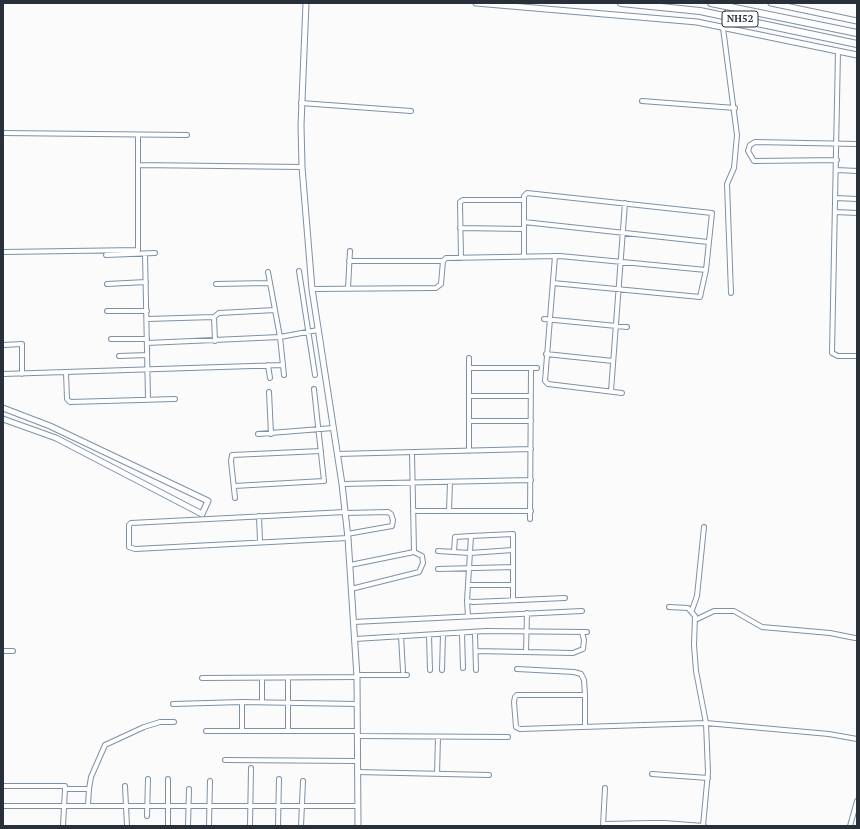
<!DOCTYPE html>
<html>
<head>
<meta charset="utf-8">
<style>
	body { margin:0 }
	#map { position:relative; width:860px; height:829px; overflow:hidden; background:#fbfbfb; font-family:"PT Serif",serif }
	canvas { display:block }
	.frame { position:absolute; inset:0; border:4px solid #283139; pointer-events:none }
</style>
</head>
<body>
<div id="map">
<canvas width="860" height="829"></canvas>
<div class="frame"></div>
</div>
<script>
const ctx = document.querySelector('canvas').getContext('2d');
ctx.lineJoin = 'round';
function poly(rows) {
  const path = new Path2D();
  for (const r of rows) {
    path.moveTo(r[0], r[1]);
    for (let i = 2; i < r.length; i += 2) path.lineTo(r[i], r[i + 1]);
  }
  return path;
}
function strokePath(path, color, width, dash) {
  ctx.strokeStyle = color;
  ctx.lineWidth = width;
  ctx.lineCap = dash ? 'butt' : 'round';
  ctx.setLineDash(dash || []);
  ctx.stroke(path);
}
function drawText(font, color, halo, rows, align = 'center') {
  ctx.font = font + ' "PT Serif",serif';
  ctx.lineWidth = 4;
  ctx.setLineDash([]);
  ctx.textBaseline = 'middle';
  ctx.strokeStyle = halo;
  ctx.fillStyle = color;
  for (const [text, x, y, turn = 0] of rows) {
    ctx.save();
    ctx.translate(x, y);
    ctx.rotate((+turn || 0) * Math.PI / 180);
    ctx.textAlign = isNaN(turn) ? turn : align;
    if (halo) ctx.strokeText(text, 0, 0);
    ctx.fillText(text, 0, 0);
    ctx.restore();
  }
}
const minor = poly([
	[723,28,737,135,734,168,727,184,731,293],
	[838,51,832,353,838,356,857,356],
	[642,101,735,108],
	[301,103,411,111],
	[3,133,187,135],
	[837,160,754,161,748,151,750,145,755,142,857,144],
	[138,165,302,167],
	[837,170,857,171],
	[836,198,857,199],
	[836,212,857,213],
	[524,222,708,242],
	[460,228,524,229],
	[3,252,138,250,138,135],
	[145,254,148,399],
	[106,255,155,253],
	[555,256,545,381,548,384,622,393],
	[524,257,524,196,527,193,712,213,706,270,700,297,553,283],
	[461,258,460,202,463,200,524,200],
	[349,261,443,261],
	[299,271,315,375],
	[268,272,280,337,284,375],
	[107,284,146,282],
	[216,284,269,283],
	[348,288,350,251],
	[312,289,436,288,441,284,443,261,446,258,560,256,706,270],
	[107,311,147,311],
	[147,319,214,317],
	[544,319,627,327],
	[111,339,147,339],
	[215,341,214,317,219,313,275,310],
	[147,343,280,337,318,330],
	[3,345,22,344,22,374],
	[546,354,613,361],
	[119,356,147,355],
	[469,358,469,451],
	[268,365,270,378],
	[469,368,537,368],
	[66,373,67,399,70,402,175,399],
	[3,374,283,365],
	[611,391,625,203],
	[269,392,271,434],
	[469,396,531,396],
	[469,421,531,421],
	[258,434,333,428],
	[412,453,414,552],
	[337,454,531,449],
	[342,484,531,480],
	[234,486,324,481,314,389],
	[235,498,231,461,232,455,321,451],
	[413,511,531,511],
	[449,511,450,482],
	[345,512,131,523,129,525,129,547,135,549,348,538],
	[345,513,388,512,391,514,393,520,392,526,347,534],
	[259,516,260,541],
	[530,519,531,368],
	[438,551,470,553,513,550],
	[454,552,455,537,471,536],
	[350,565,414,552,422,556,423,563,419,572,351,589],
	[438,569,513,567],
	[468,585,513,585],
	[513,600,513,534,471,536,467,601,473,602,497,601,565,598],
	[467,601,468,616],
	[669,607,688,608,695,616,694,645,696,671,706,723,708,772,703,826],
	[692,610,697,596,704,527],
	[695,620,714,611,734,611,762,627,830,633,855,638],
	[353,622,582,611],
	[475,633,476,670],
	[462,634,463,668],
	[429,635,430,670],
	[401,636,403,671],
	[355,639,486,631,587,632],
	[3,651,13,651],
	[476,651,573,653,583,649,584,640,582,632],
	[526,652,527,613],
	[517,669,574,672,581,674,584,680,585,695,585,727],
	[442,670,443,634],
	[357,675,407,675],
	[202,678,357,677],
	[585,695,517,695,515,697,514,702,516,727,520,729,706,723,829,734,857,739],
	[262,702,262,678],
	[173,704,242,702,357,704],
	[206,731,357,731],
	[242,731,242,702],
	[288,731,288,678],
	[357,736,508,737],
	[225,760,357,761],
	[357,772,489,775],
	[437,774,438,737],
	[652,774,708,778],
	[168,779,168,826],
	[3,786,65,786,65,789,89,789,88,805],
	[125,786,127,826],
	[89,789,91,777,105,745,144,727,160,722,174,722],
	[3,806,357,806],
	[147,816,148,779],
	[604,824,651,823],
	[63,826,65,789],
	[188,826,189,789],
	[209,826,210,781],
	[250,826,251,768],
	[278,826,279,779],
	[301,826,303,781],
	[603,826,605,788],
	[651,826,651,823,664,823,704,826],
	[850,826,857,801]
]);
const tertiary = poly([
	[306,3,301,125,302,167,312,289,342,484,348,538,357,677,358,826],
	[476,3,697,22,857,55],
	[771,3,857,21],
	[3,408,50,426,208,501,202,514,56,438,3,419]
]);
const trunk = poly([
	[621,3,700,11,857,44],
	[711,3,857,33]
]);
const shields = [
	[740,19,36]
];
const shieldNames = [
	["NH52",740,19]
];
strokePath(minor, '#7d91a6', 6);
strokePath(tertiary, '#7d91a6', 7);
strokePath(trunk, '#7d91a6', 8);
strokePath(minor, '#fff', 4);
strokePath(tertiary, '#fff', 5);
strokePath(trunk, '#fff', 6);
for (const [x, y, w] of shields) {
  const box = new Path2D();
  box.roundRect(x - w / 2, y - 8, w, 16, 3);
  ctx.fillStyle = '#fff';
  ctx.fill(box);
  strokePath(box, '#283139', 1);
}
drawText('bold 10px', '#283139', null, shieldNames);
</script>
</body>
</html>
